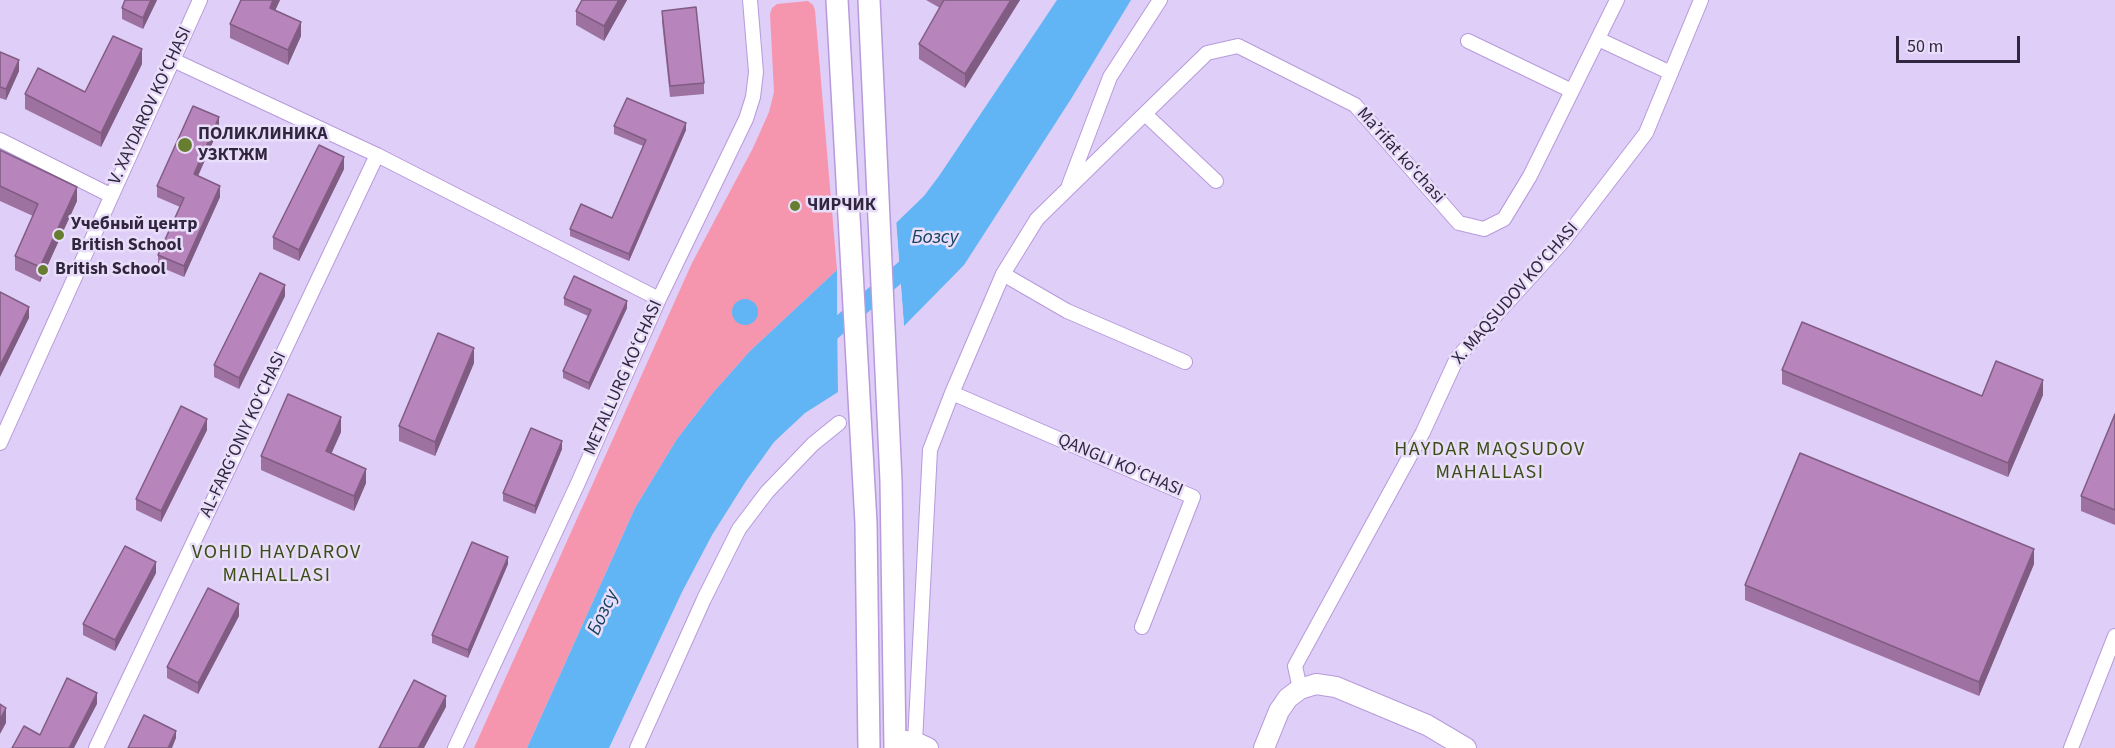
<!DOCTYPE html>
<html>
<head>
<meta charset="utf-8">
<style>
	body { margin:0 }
	#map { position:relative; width:2115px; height:748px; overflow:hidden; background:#dfcef7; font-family:"Source Sans 3",sans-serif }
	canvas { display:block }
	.scale { position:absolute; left:1896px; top:36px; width:124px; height:27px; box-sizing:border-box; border:3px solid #312640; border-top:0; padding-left:8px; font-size:18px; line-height:21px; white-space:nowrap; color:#312640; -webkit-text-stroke:4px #e9defa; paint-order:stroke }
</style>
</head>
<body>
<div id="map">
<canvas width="2115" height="748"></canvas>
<div class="scale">50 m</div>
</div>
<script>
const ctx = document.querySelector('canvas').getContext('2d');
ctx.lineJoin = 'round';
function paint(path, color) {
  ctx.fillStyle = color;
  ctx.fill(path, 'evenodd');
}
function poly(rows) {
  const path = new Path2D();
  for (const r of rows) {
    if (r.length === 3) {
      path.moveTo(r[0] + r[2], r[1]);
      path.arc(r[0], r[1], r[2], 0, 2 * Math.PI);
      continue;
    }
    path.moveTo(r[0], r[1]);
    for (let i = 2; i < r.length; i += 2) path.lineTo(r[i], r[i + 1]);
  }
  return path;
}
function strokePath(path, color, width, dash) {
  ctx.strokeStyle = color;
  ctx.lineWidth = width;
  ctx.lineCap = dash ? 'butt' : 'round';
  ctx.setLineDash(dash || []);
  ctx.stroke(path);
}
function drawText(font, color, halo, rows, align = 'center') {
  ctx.font = font + ' "Source Sans 3",sans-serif';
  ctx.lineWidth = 5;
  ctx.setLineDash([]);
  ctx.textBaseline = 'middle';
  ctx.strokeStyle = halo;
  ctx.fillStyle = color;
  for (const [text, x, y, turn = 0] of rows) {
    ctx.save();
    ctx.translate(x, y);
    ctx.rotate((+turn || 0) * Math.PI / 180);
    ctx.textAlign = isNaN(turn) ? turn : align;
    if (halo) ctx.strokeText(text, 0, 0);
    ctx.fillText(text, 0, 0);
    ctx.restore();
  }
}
const green = poly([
	[808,1,813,5,815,10,837,270,750,351,711,395,677,439,635,508,527,748,474,748,692,263,753,148,769,112,774,92,770,14,772,8,777,4]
]);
const water = poly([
	[1057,0,1131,0,1071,99,964,265,904,326,896,223,924,196,939,176],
	[837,270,838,392,805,413,774,442,746,481,712,535,682,592,609,748,527,748,635,508,677,439,711,395,750,351],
	[745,312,13]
]);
const pier = poly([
	[896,219,904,326,902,328,893,224],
	[837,267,840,270,841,390,838,392]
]);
const canal = poly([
	[821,341,918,257]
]);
const street = poly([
	[1598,39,1671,73],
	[1468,41,1572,91],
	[173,60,377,155,659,299],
	[1145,114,1216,181],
	[0,140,110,195],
	[1069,185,1110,77,1160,0],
	[1003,274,1067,311,1185,362],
	[952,393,1193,497,1142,627],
	[0,443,200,0],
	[1300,689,1295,666,1423,432,1457,358,1564,240,1646,133,1701,0],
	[915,742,930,450,952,393,1003,274,1037,219,1207,53,1238,46,1355,105,1459,223,1484,229,1504,219,1530,176,1617,0],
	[96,748,377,155],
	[455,748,578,483,659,299,746,119,753,97,756,72,750,0],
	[637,748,704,599,739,529,767,492,813,444,839,423],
	[2071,748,2115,636]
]);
const secondary = poly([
	[895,740,915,742,928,748],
	[1264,748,1279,711,1288,698,1300,689,1316,684,1336,687,1427,725,1466,748]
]);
const primary = poly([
	[837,0,866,523,869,748],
	[869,0,891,481,895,748]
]);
const wall = poly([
	[157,0,143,29,122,19,122,8],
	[241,0,280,0,275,10,301,36,288,65,230,38,230,24],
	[582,0,627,0,604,41,576,25,576,11],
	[926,0,1020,0,965,88,919,59,919,44,940,8],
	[662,11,704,83,704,94,670,97,662,22],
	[0,52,19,71,6,100,0,98],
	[142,64,101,147,25,109,25,94,85,92],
	[614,126,686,130,629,261,570,236,570,229,612,218,643,146,614,134],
	[219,128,198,176,220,197,184,277,158,266,158,255,180,207,157,197,157,186],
	[0,150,77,201,40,282,15,270,15,256,33,216,0,201],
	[344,169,299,261,273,249,273,237],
	[285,296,239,389,214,377,214,365],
	[564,298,627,308,589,390,563,378,563,371,588,316,564,305],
	[474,363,435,456,399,441,399,426],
	[1782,370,1982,396,2043,395,2008,477,1782,384],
	[2115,414,2115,525,2081,511,2081,496],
	[207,430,161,522,136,510,136,499],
	[341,432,331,453,366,483,354,511,261,470,261,456],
	[562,449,535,514,503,501,503,493],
	[508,564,468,658,432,643,432,635],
	[2034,564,1979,696,1745,600,1745,585],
	[156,573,115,651,83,635,83,624],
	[239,616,198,694,167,678,167,667]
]);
const shadedWall = poly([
	[151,0,157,0,143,29,143,18],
	[273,0,280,0,270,22,270,8],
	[619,0,627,0,604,41,604,26],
	[1011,0,1020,0,965,88,965,74],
	[301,22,301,36,288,65,288,50],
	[142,49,142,64,101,147,101,133],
	[19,60,19,71,6,100,6,89],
	[219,117,219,128,194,185,194,174],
	[686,123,686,130,629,261,629,254],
	[344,157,344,169,299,261,299,250],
	[220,186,220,197,184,277,184,266],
	[77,187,77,201,40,282,40,267],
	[285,285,285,296,239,389,239,378],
	[627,301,627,308,589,390,589,383],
	[29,307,29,318,0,377,0,366],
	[474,348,474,363,435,456,435,442],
	[2043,380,2043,395,2008,477,2008,463],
	[341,417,341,432,326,466,326,451],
	[207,419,207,430,161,522,161,511],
	[562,441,562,449,535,514,535,506],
	[366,469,366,483,354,511,354,496],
	[2034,549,2034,564,1979,696,1979,682],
	[508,557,508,564,468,658,468,650],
	[156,562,156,573,115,651,115,640],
	[239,604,239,616,198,694,198,683],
	[97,693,97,704,74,748,69,748],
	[446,696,446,707,424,748,418,748],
	[6,708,6,723,0,734,0,720],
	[176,731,176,738,172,748,168,748]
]);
const building = poly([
	[125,0,151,0,143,18,122,8,125,0],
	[241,0,273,0,270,8,301,22,288,50,230,24,241,0],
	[582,0,619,0,604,26,576,11,582,0],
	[944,0,1011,0,965,74,919,44,944,0],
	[696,7,704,83,670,86,662,11,696,7],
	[113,36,142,49,101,133,25,94,38,68,85,92,113,36],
	[0,52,19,60,6,89,0,87,0,52],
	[627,98,686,123,629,254,570,229,581,204,612,218,646,140,614,126,627,98],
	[193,106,219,117,194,174,220,186,184,266,158,255,184,198,157,186,193,106],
	[319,145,344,157,299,250,273,237,319,145],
	[0,150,77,187,40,267,15,256,38,204,0,186,0,150],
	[260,273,285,285,239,378,214,365,260,273],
	[574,276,627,301,589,383,563,371,591,310,564,298,574,276],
	[0,292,29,307,0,366,0,292],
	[1802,322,1982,396,1996,361,2043,380,2008,463,1782,370,1802,322],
	[438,333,474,348,435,442,399,426,438,333],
	[288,394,341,417,326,451,366,469,354,496,261,456,288,394],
	[181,406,207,419,161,511,136,499,181,406],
	[2115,414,2115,510,2081,496,2115,414],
	[531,428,562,441,535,506,503,493,531,428],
	[1800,453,2034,549,1979,682,1745,585,1800,453],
	[472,542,508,557,468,650,432,635,472,542],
	[125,546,156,562,115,640,83,624,125,546],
	[208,588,239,604,198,683,167,667,208,588],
	[67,678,97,693,69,748,12,748,24,726,40,735,67,678],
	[414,680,446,696,418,748,379,748,414,680],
	[0,704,6,708,0,720,0,704],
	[144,715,176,731,168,748,128,748,144,715]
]);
const markers = [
	[185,145,8,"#677e30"],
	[795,206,6,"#677e30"],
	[59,235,6,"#677e30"],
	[43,270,6,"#677e30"]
];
const streetNames = [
	["V. XAYDAROV KO‘CHASI",151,106,-65],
	["Maʼrifat ko‘chasi",1400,156,48],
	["X. MAQSUDOV KO‘CHASI",1516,294,-49],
	["METALLURG KO‘CHASI",624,378,-66],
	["AL-FARG‘ONIY KO‘CHASI",244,435,-65],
	["QANGLI KO‘CHASI",1120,466,23]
];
const poiNames = [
	["ПОЛИКЛИНИКА",198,135],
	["УЗКТЖМ",198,156],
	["ЧИРЧИК",807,206],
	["Учебный центр",71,225],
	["British School",71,246],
	["British School",55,270]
];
const waterNames = [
	["Бозсу",935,239],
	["Бозсу",604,613,-65]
];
const neighbourhoodNames = [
	["HAYDAR MAQSUDOV",1490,451],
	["MAHALLASI",1490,474],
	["VOHID HAYDAROV",277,554],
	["MAHALLASI",277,577]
];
paint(green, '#f596ae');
paint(water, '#61b5f5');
paint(pier, '#dfcef7');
strokePath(canal, '#61b5f5', 18);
strokePath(street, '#b79adc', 16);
strokePath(secondary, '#b79adc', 22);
strokePath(primary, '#b79adc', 24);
strokePath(street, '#fff', 14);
strokePath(secondary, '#fff', 20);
strokePath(primary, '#fff', 21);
paint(wall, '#9d72a1');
paint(shadedWall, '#805c83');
paint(building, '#b784bb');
strokePath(building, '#805c83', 1.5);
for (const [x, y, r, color] of markers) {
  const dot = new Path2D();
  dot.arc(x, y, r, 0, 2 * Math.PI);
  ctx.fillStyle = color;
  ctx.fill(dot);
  strokePath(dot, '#e9defa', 2);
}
drawText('18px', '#312640', '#e9defa', streetNames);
drawText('bold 18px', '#312640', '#e9defa', poiNames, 'left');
drawText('italic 20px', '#154262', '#e9defa', waterNames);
ctx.letterSpacing = '1.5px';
drawText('20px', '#3c4c16', '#e9defa', neighbourhoodNames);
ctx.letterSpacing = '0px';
</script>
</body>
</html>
